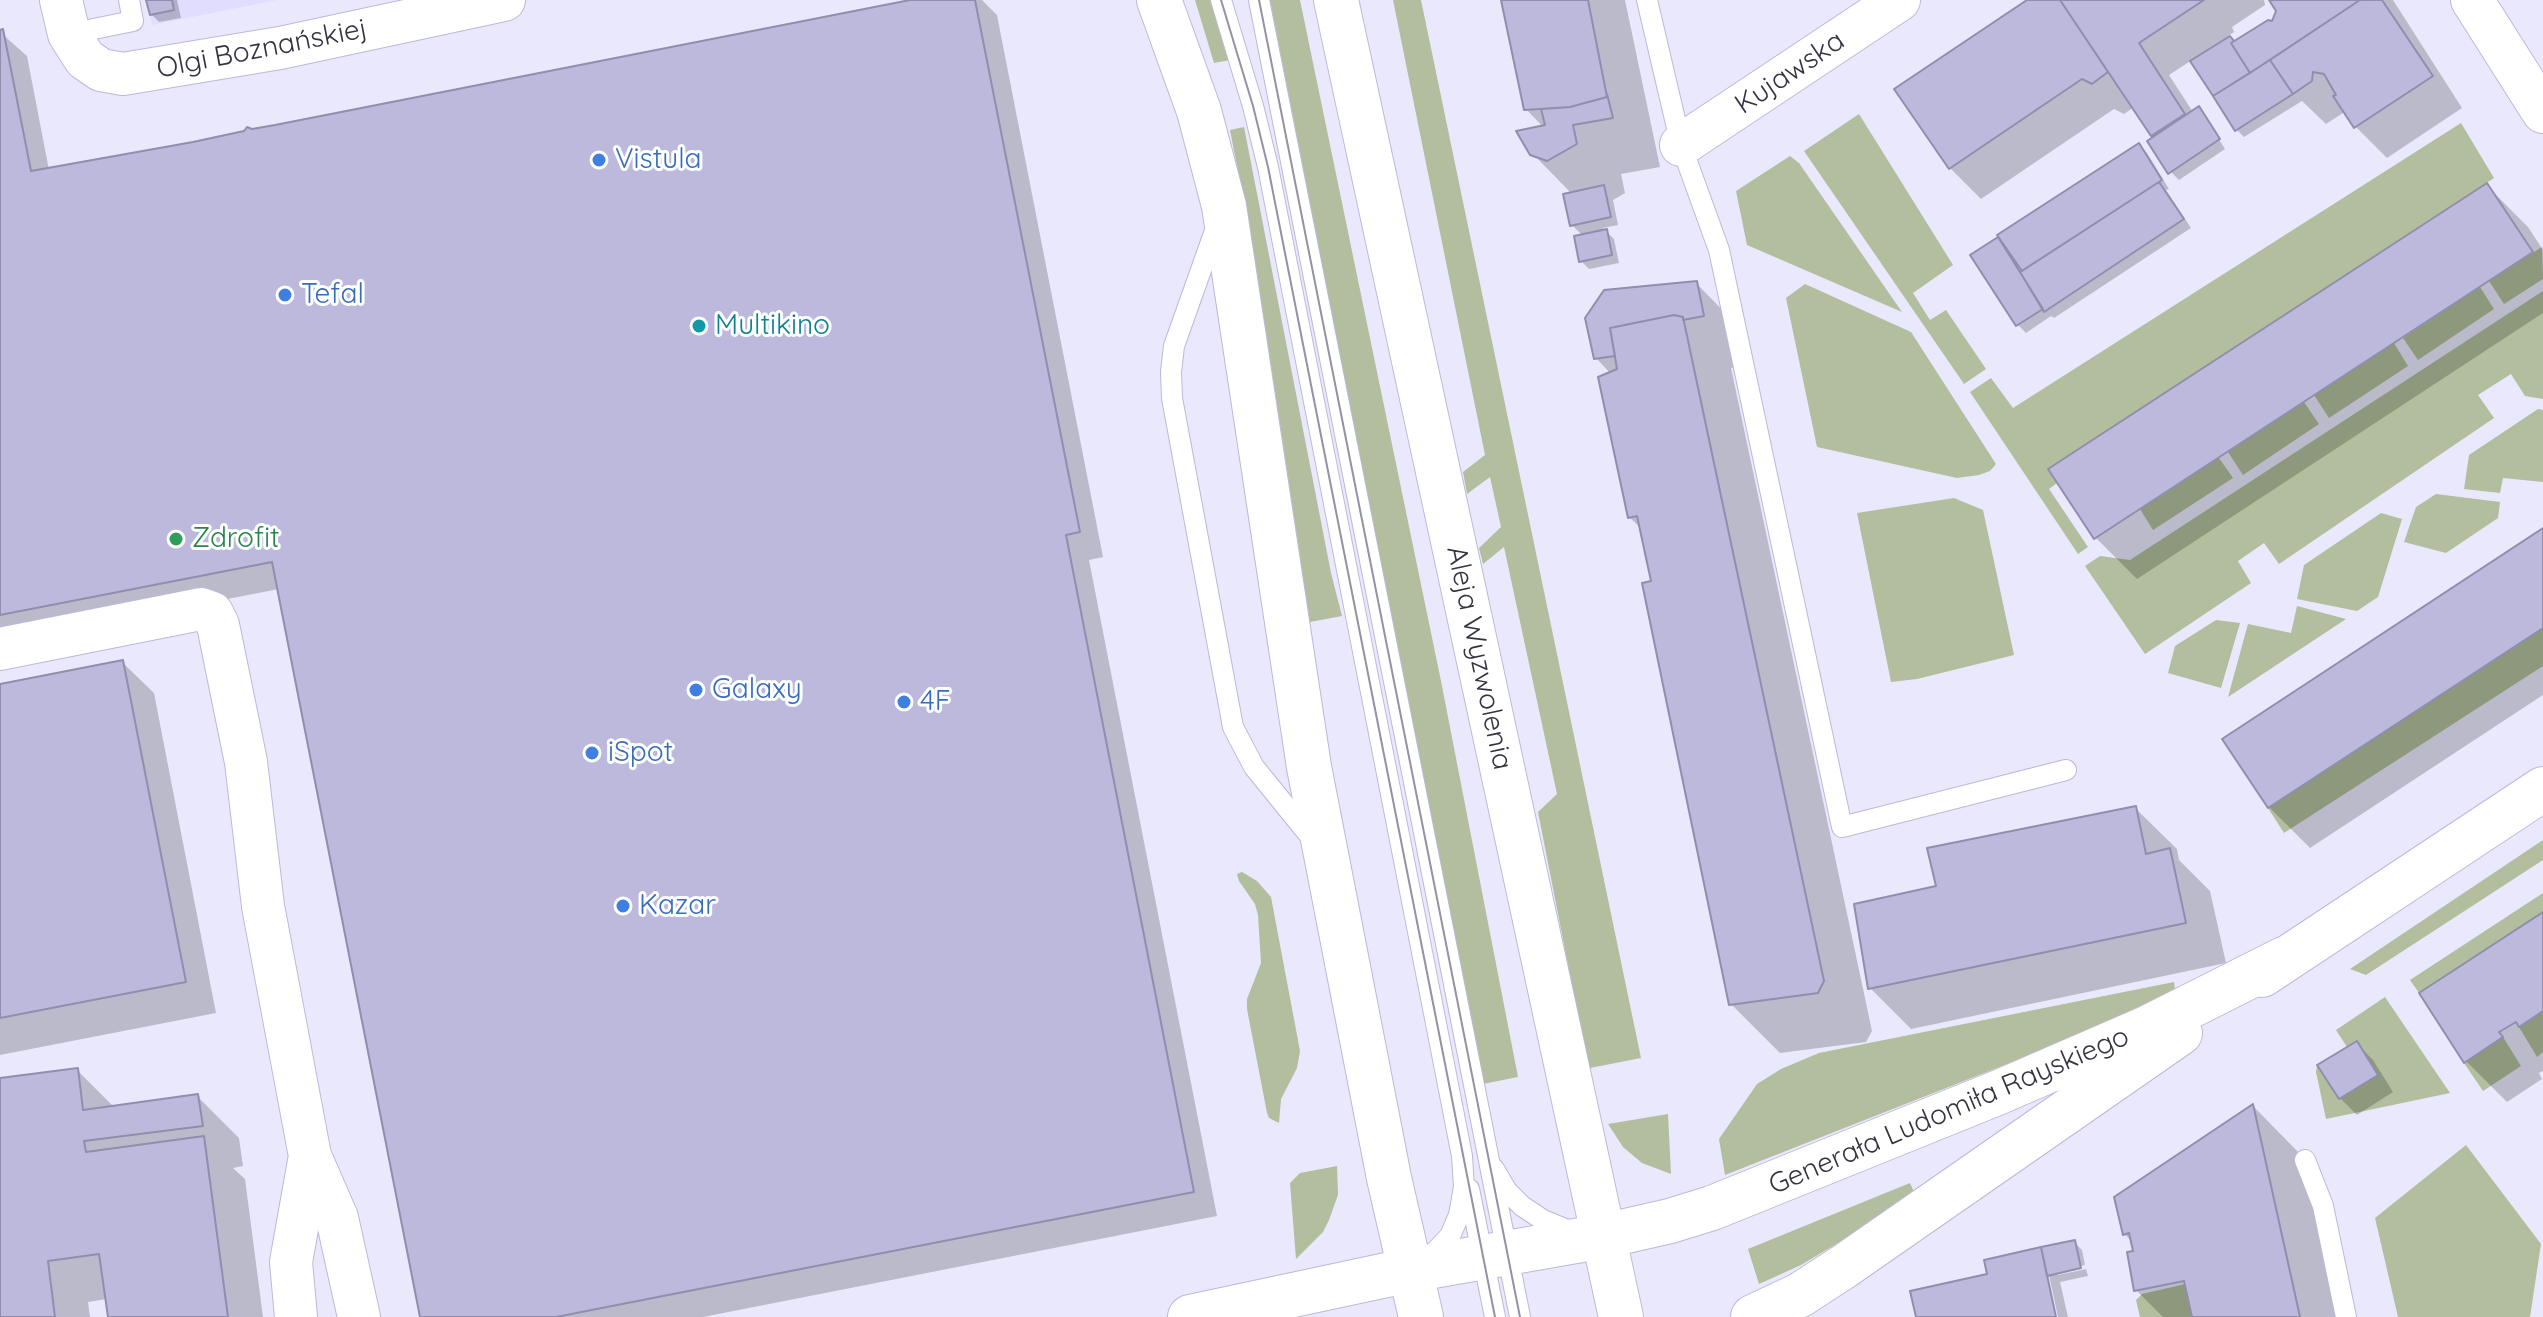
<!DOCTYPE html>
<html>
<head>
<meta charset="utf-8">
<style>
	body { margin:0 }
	canvas { display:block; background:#eae8fd }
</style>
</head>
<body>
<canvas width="2543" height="1317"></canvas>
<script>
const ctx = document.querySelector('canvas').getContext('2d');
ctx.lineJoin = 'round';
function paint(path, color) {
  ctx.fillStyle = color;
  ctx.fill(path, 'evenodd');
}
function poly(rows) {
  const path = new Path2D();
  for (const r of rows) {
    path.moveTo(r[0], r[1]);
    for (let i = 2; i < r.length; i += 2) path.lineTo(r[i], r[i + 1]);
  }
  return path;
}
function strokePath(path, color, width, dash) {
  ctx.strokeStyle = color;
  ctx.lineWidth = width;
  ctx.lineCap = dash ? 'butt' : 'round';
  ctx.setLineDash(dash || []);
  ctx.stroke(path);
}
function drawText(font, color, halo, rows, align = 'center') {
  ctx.font = font + ' Quicksand,sans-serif';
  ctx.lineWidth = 6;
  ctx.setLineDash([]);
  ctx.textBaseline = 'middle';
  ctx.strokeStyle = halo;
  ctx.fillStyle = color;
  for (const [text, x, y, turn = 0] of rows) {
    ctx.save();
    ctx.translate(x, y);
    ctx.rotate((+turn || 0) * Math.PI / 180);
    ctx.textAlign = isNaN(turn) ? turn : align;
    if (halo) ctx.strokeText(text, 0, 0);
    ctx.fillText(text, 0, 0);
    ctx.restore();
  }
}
const built = poly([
	[146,0,277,0,152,25]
]);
const green = poly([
	[1195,0,1210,0,1230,60,1214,63],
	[1270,0,1300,0,1441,681,1518,1077,1483,1084],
	[1393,0,1421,0,1641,1058,1590,1068,1582,1036,1538,812,1557,794,1504,547,1483,564,1479,548,1501,527,1490,477,1467,494,1463,472,1485,455],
	[1859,114,1953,265,1913,293,1930,320,1946,310,1986,369,1964,384,1804,151],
	[2461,123,2494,178,2048,469,2057,483,2049,489,2088,547,2078,554,1970,392,1991,378,2013,408],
	[1244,127,1331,573,1342,616,1310,622,1254,253,1230,130],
	[1790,156,1799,163,1902,312,1747,245,1736,191],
	[2542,247,2543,279,2504,304,2489,281],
	[1805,284,1911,332,1996,464,1990,471,1979,475,1957,478,1817,447,1786,298],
	[2480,287,2494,309,2418,360,2403,338],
	[2543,291,2543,399,2525,396,2511,374,2478,395,2494,418,2279,564,2264,543,2238,561,2251,583,2145,654,2085,566,2100,556,2130,560],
	[2394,343,2408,366,2329,418,2314,395],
	[2304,402,2319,424,2243,475,2228,452],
	[2538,409,2543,410,2543,482,2503,478,2500,493,2464,489,2469,455],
	[2219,458,2233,478,2153,530,2140,509],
	[2436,494,2500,502,2498,518,2446,553,2404,542,2416,507],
	[1954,498,1983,510,2014,655,1917,679,1891,682,1857,513],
	[2381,513,2402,519,2378,597,2357,611,2297,599,2304,565],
	[2297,606,2346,619,2228,697,2248,624,2291,633],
	[2216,620,2240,623,2221,688,2168,673,2175,646],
	[2543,628,2543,666,2284,833,2268,808],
	[2543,840,2543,860,2366,975,2350,969],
	[1242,872,1257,881,1271,897,1300,1051,1297,1068,1281,1099,1279,1123,1269,1118,1267,1113,1247,1009,1247,999,1261,963,1258,915,1255,904,1239,881,1237,874],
	[2543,893,2543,912,2419,993,2410,980],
	[2174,982,2175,990,2063,1042,1725,1175,1719,1139,1757,1084,1781,1069,1819,1053],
	[2385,997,2450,1093,2326,1119,2316,1072,2317,1065,2339,1099,2378,1075,2357,1041,2347,1047,2336,1030],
	[2543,1011,2543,1052,2537,1057,2519,1027],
	[2503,1037,2521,1066,2483,1091,2464,1063],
	[1668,1114,1671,1174,1642,1163,1623,1147,1608,1124],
	[2466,1145,2541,1244,2530,1317,2398,1317,2375,1218],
	[1337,1166,1338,1195,1329,1220,1323,1232,1296,1259,1290,1183,1300,1173],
	[1910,1183,1914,1192,1846,1238,1801,1265,1759,1284,1748,1249],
	[2185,1284,2192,1317,2140,1317,2136,1300,2142,1294]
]);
const shadow = poly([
	[148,0,177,0,181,18,159,22,151,14],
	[923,0,982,0,997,15,1103,557,1089,560,1217,1216,703,1317,422,1317,279,589,0,643,0,32,27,56,49,170],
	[1504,0,1625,0,1660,167,1621,174,1625,193,1613,200,1618,225,1603,228,1614,239,1619,263,1589,269,1581,261,1583,236,1572,225,1572,194,1532,153,1544,128,1526,109],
	[2031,0,2264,0,2265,5,2232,27,2234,32,2228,36,2235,43,2273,23,2278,11,2271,0,2393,0,2462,108,2387,158,2356,127,2343,108,2343,113,2326,124,2302,101,2244,137,2236,129,2192,60,2169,75,2193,112,2205,117,2225,149,2179,180,2171,172,2155,137,2134,107,2124,114,2114,109,1981,199,1950,168],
	[2139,145,2147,153,2169,189,2166,190,2191,228,2054,318,2051,316,2026,333,2018,325,1973,255,1998,240,2010,252],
	[2487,186,2528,227,2543,250,2543,313,2137,579,2096,538,2050,470],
	[1696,283,1745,333,1752,365,1731,368,1872,1031,1866,1042,1780,1053,1731,1004,1653,583,1642,529,1629,517,1611,374,1596,358],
	[2543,530,2543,695,2310,848,2269,807],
	[122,662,154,693,216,1013,0,1055,0,686],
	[2135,808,2177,849,2179,860,2210,891,2226,963,1911,1029,1870,988,1938,887],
	[2543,914,2543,1071,2539,1073,2542,1079,2507,1102,2466,1061],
	[2356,1043,2373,1060,2393,1092,2357,1115,2340,1098],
	[77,1070,115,1108,198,1097,239,1138,243,1166,233,1168,245,1179,263,1317,110,1317,107,1299,88,1302,90,1317,0,1317,0,1080],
	[2253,1106,2305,1159,2340,1317,2163,1317,2136,1290,2136,1253,2134,1243,2124,1234],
	[2074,1242,2082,1250,2085,1265,2058,1271,2058,1275,2086,1269,2088,1276,2060,1282,2068,1317,2058,1317,2047,1266,2043,1267,2054,1317,1918,1317,1990,1276]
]);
const building = poly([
	[146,0,172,0,174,10,150,15,146,0],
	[910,0,975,0,1080,532,1066,535,1194,1192,556,1317,420,1317,272,562,0,615,0,30,3,29,31,171,193,142,244,131,247,127,252,129,275,125,910,0],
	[1501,0,1588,0,1607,97,1570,107,1524,110,1501,0],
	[2027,0,2060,0,2108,72,2092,84,2082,79,1949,169,1894,89,2027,0],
	[2060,0,2204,0,2139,43,2185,114,2151,136,2060,0],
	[2269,0,2360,0,2250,73,2231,43,2268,20,2272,21,2276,11,2269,0],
	[2360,0,2382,0,2433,76,2354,128,2333,96,2336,95,2324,74,2313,72,2312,81,2293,94,2270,60,2360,0],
	[2230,36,2234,41,2231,43,2250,73,2213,96,2190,61,2230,36],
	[2270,60,2293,94,2235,131,2213,96,2270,60],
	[1607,94,1613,118,1573,125,1577,144,1547,161,1530,155,1516,131,1545,125,1541,109,1570,107,1607,97,1607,94],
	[2199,106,2220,139,2168,174,2147,141,2199,106],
	[2139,143,2162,180,2022,271,1997,235,2139,143],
	[2159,182,2184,219,2044,312,2020,272,2159,182],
	[2487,183,2533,252,2094,539,2048,469,2487,183],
	[1604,185,1611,217,1570,226,1563,194,1604,185],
	[1607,229,1612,255,1579,262,1574,236,1607,229],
	[1998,237,2043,309,2016,326,1970,255,1998,237],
	[1697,281,1704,316,1683,320,1683,317,1674,315,1610,328,1615,356,1594,359,1585,318,1604,290,1697,281],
	[1674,315,1683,317,1824,981,1818,993,1729,1005,1642,583,1651,581,1637,516,1628,518,1598,377,1617,369,1610,328,1674,315],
	[2543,528,2543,628,2268,808,2222,739,2543,528],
	[123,660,186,982,0,1018,0,684,123,660],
	[2136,806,2146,854,2170,848,2186,923,1868,989,1854,904,1936,886,1927,848,2136,806],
	[2543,912,2543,1011,2519,1027,2516,1022,2499,1032,2503,1037,2464,1063,2419,993,2543,912],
	[2357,1041,2378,1075,2339,1099,2317,1065,2357,1041],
	[78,1068,83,1110,198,1094,203,1126,84,1141,86,1152,204,1136,228,1317,108,1317,99,1254,48,1261,55,1317,0,1317,0,1078,78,1068],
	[2253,1104,2300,1317,2192,1317,2184,1281,2134,1291,2127,1252,2133,1251,2129,1233,2123,1235,2114,1197,2253,1104],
	[2075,1240,2081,1268,2047,1276,2041,1247,2075,1240],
	[2041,1247,2056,1317,1916,1317,1910,1291,1987,1274,1984,1260,2041,1247]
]);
const lane = poly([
	[1221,0,1253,106,1268,167,1462,1156,1464,1187,1459,1215,1450,1236,1427,1260],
	[1259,0,1520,1317],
	[1647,0,1681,145,1719,250,1842,827,2066,770],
	[69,34,133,21,129,0],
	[1217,225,1174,346,1171,372,1172,398,1233,727,1254,767,1314,841],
	[2305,1160,2323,1206,2346,1317],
	[1494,1169,1507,1191,1522,1206,1543,1220,1572,1232],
	[1469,1189,1495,1317]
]);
const street = poly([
	[61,0,69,34,85,59,101,70,123,74,280,48,504,0],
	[2472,0,2543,112],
	[1681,145,1899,0],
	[0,649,201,609,212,613,218,625,246,762,263,906,310,1156,291,1262,296,1317],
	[310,1156,337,1218,359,1317]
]);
const secondary = poly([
	[1159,0,1199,111,1224,206,1309,767,1389,1178,1421,1317],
	[1336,0,1621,1317],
	[2262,975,2543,789],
	[1190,1317,1410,1270,1604,1236,1670,1221,1712,1208,1997,1093,2147,1028,2284,959],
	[1753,1317,1800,1295,1843,1267,2180,1033]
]);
const tram = poly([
	[1221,0,1253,106,1268,167,1495,1317],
	[1259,0,1520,1317]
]);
const markers = [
	[599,160,8,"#3f7fe0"],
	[285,295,8,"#3f7fe0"],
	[699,326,8,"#0f9aa8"],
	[176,539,8,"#2e9e5b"],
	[696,690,8,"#3f7fe0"],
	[904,702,8,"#3f7fe0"],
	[592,753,8,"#3f7fe0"],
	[623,906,8,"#3f7fe0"]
];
const streetNames = [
	["Olgi Boznańskiej",262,49,-11],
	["Kujawska",1790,73,-34],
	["Aleja Wyzwolenia",1479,658,78],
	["Generała Ludomiła Rayskiego",1949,1111,-23]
];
const shopNames = [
	["Vistula",615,160],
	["Tefal",301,295],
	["Galaxy",712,690],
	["4F",920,702],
	["iSpot",608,753],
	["Kazar",639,906]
];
const cultureNames = [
	["Multikino",715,326]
];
const leisureNames = [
	["Zdrofit",192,539]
];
paint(built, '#e0ddfe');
paint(green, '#b2be9d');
paint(shadow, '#0003');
paint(building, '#bdb9dd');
strokePath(building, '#918dad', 2);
strokePath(lane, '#bcb8d9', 22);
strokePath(street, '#bcb8d9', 44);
strokePath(secondary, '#bcb8d9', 46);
strokePath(lane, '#fff', 20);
strokePath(street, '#fff', 42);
strokePath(secondary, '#fff', 44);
strokePath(tram, '#9492a3', 2);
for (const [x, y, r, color] of markers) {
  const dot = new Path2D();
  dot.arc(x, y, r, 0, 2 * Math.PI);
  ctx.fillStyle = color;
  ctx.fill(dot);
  strokePath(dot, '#fff', 3);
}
drawText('28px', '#353341', '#fff', streetNames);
drawText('28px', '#366cbe', '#fff', shopNames, 'left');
drawText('28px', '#0d838f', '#fff', cultureNames, 'left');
drawText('28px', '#27864d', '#fff', leisureNames, 'left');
</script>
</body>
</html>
